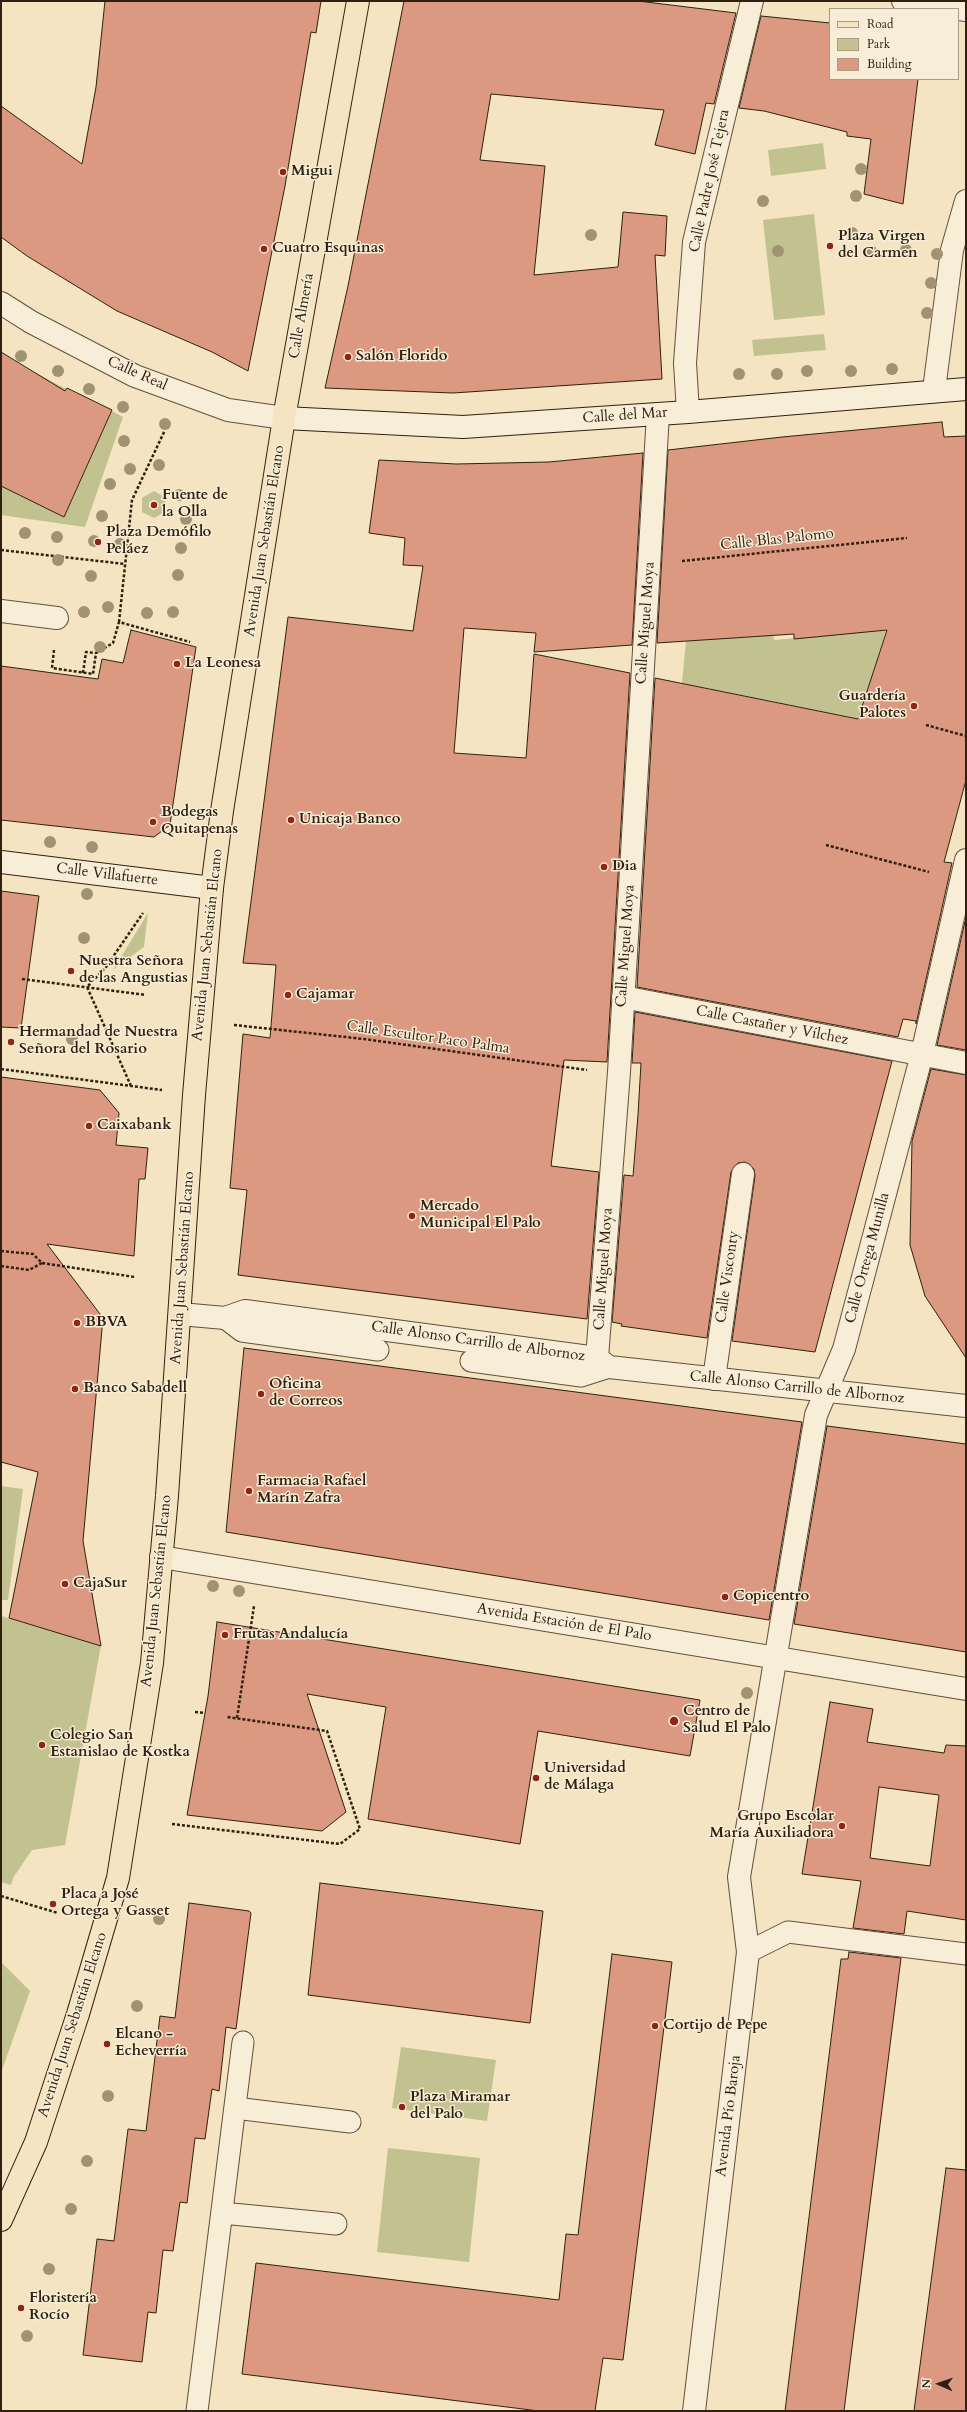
<!DOCTYPE html>
<html>
<head>
<meta charset="utf-8">
<style>
	body { margin:0 }
	#map { position:relative; width:967px; height:2412px; overflow:hidden; background:#f4e4c2; font-family:Cardo,serif }
	canvas { display:block }
	.frame { position:absolute; inset:0; border:2px solid #30200f; pointer-events:none }
	.legend { position:absolute; left:829px; top:8px; width:130px; height:72px; box-sizing:border-box; background:#f8edd7; border:1px solid #a89b87; margin:0; padding:5px 7px; list-style:none; font-size:12px; color:#30200f }
	.legend li { display:flex; align-items:center; gap:8px; height:20px }
	.legend b { width:20px; border:1px solid #a89b87 }
	.north { position:absolute; left:919px; top:2364px; width:40px; height:40px; -webkit-text-stroke:3px #f8edd7; paint-order:stroke; rotate:272deg; font-size:11px; font-weight:700; line-height:16px; text-align:center; color:#30200f }
	.north::after { content:''; display:block; margin:auto; width:14px; height:18px; background:#30200f; clip-path:polygon(50% 0,100% 100%,50% 72%,0 100%) }
</style>
</head>
<body>
<div id="map">
<canvas width="967" height="2412"></canvas>
<div class="frame"></div>
<ul class="legend">
<li><b style="height:5px;background:#f4e4c2"></b>Road</li>
<li><b style="height:11px;background:#c1c28f"></b>Park</li>
<li><b style="height:11px;background:#dc9981"></b>Building</li>
</ul>
<div class="north">N</div>
</div>
<script>
const ctx = document.querySelector('canvas').getContext('2d');
ctx.lineJoin = 'round';
function paint(path, color) {
  ctx.fillStyle = color;
  ctx.fill(path, 'evenodd');
}
function poly(rows) {
  const path = new Path2D();
  for (const r of rows) {
    path.moveTo(r[0], r[1]);
    for (let i = 2; i < r.length; i += 2) path.lineTo(r[i], r[i + 1]);
  }
  return path;
}
function strokePath(path, color, width, dash) {
  ctx.strokeStyle = color;
  ctx.lineWidth = width;
  ctx.lineCap = dash ? 'butt' : 'round';
  ctx.setLineDash(dash || []);
  ctx.stroke(path);
}
function drawText(font, color, halo, rows, align = 'center') {
  ctx.font = font + ' Cardo,serif';
  ctx.lineWidth = 3;
  ctx.setLineDash([]);
  ctx.textBaseline = 'middle';
  ctx.strokeStyle = halo;
  ctx.fillStyle = color;
  for (const [text, x, y, turn = 0] of rows) {
    ctx.save();
    ctx.translate(x, y);
    ctx.rotate((+turn || 0) * Math.PI / 180);
    ctx.textAlign = isNaN(turn) ? turn : align;
    if (halo) ctx.strokeText(text, 0, 0);
    ctx.fillText(text, 0, 0);
    ctx.restore();
  }
}
const green = poly([
	[823,143,826,169,771,176,768,150],
	[814,214,825,315,774,320,763,220],
	[824,334,826,350,754,356,752,340],
	[25,367,66,389,17,494,64,517,112,411,123,417,85,527,1,515,1,411],
	[154,491,166,498,165,512,154,518,142,512,142,498],
	[154,500,158,502,158,508,153,510,149,507,149,502],
	[886,630,859,719,682,683,686,641,773,635,774,640],
	[148,913,144,947,113,970],
	[1,1486,23,1489,8,1600,1,1600],
	[1,1616,101,1645,65,1845,32,1850,13,1878,11,1885,1,1882],
	[1,1962,30,1991,1,2073],
	[401,2047,496,2060,487,2121,392,2108],
	[388,2148,480,2158,469,2262,377,2252]
]);
const building = poly([
	[105,1,321,1,316,33,311,32,285,186,248,371,212,352,117,311,27,256,1,237,1,106,82,164,96,87,105,1],
	[404,1,638,1,736,13,714,104,706,103,695,154,655,145,664,110,491,94,480,160,545,166,534,275,618,267,623,212,667,216,665,256,655,255,662,379,453,393,325,388,348,286,404,1],
	[761,16,830,23,830,79,918,79,903,204,864,194,871,139,847,136,847,132,764,111,739,108,761,16],
	[1,352,65,391,67,388,112,410,64,517,1,486,1,352],
	[942,422,944,437,966,436,966,780,944,862,952,863,916,1024,916,1021,903,1019,898,1037,637,987,655,678,858,719,887,630,794,639,794,634,657,643,668,450,782,437,942,422],
	[643,453,632,645,534,652,536,633,464,628,454,753,526,758,534,654,630,673,607,1062,564,1060,551,1166,599,1172,587,1319,238,1275,247,1190,230,1188,243,1034,270,1038,276,965,243,963,288,617,413,631,423,566,403,565,405,538,369,533,379,460,456,464,549,462,643,453],
	[131,630,196,647,170,825,154,837,1,820,1,666,98,679,102,659,123,663,131,630],
	[1,891,39,896,21,1028,1,1027,1,891],
	[966,917,966,1050,937,1045,966,917],
	[635,1012,892,1061,815,1352,732,1341,755,1176,754,1169,745,1162,738,1163,731,1172,707,1338,621,1326,622,1324,612,1322,624,1175,633,1176,638,1115,641,1063,632,1063,635,1012],
	[931,1069,966,1075,966,1358,925,1296,910,1245,912,1141,931,1069],
	[1,1077,100,1090,119,1113,116,1145,148,1148,145,1179,139,1179,134,1256,47,1244,103,1318,83,1541,101,1646,9,1618,38,1472,1,1462,1,1077],
	[244,1348,802,1422,769,1620,226,1532,244,1348],
	[827,1426,966,1444,966,1652,794,1624,827,1426],
	[217,1622,700,1700,690,1756,538,1731,520,1844,368,1819,386,1707,307,1694,346,1812,322,1831,187,1815,208,1696,217,1622],
	[830,1702,873,1709,867,1742,944,1753,946,1745,966,1746,966,1920,907,1911,904,1934,853,1928,861,1881,802,1874,830,1702],
	[879,1787,939,1795,930,1866,870,1858,879,1787],
	[320,1883,543,1911,530,2023,308,1995,320,1883],
	[189,1903,249,1911,251,1913,236,2029,226,2027,219,2091,212,2089,205,2139,195,2138,187,2203,180,2202,173,2251,163,2250,156,2313,148,2312,142,2362,83,2355,97,2239,114,2241,128,2129,146,2131,160,2016,175,2018,189,1903],
	[849,1952,901,1958,844,2411,785,2411,841,1959,848,1959,849,1952],
	[612,1954,672,1962,623,2360,603,2358,595,2411,539,2411,242,2374,256,2263,559,2300,566,2234,578,2235,612,1954],
	[946,2168,966,2170,966,2411,914,2411,946,2168]
]);
const path = poly([
	[1,550,125,564],
	[682,561,907,538],
	[119,622,132,500,165,430],
	[54,650,52,668,93,674,96,653,113,643,119,622,190,642],
	[83,673,86,652,96,653],
	[926,725,966,736],
	[826,845,929,872],
	[22,979,146,995],
	[234,1025,364,1039,587,1070],
	[1,1069,162,1090],
	[131,1086,87,987,106,967,143,913],
	[1,1251,33,1254,42,1263,135,1277],
	[1,1266,29,1270,42,1263],
	[195,1712,205,1713],
	[237,1718,254,1606],
	[172,1824,340,1844,360,1829,327,1731,227,1717],
	[1,1896,58,1913]
]);
const lane = poly([
	[225,1318,242,1331,378,1350],
	[471,1361,581,1376,609,1367],
	[748,1952,788,1932,966,1954],
	[235,2108,350,2122],
	[222,2213,336,2224],
	[197,2411,243,2042]
]);
const street = poly([
	[903,1,966,10],
	[1,303,31,322,135,376,228,410,284,418],
	[934,390,952,250,966,201],
	[688,412,685,363,694,242,752,1],
	[1,611,57,618],
	[623,997,966,1063],
	[180,1314,225,1318,245,1311,597,1358,609,1367,966,1406],
	[597,1358,619,1072,658,414],
	[714,1379,743,1174],
	[161,1557,966,1689],
	[694,2411,748,1952,739,1877,816,1415,844,1349,922,1054,966,860]
]);
const secondary = poly([
	[284,418,463,427,688,412,966,389],
	[1,862,212,888]
]);
const primary = poly([
	[1,2220,36,2142,78,2014,118,1878,152,1663,167,1496,194,1095,212,888,222,811,284,418,358,1]
]);
const trees = [
	[861,169],
	[856,196],
	[763,201],
	[852,233],
	[591,235],
	[906,250],
	[778,251],
	[872,252],
	[937,254],
	[931,283],
	[927,313],
	[21,356],
	[892,369],
	[58,371],
	[807,371],
	[851,371],
	[739,374],
	[777,374],
	[89,389],
	[123,407],
	[165,424],
	[124,441],
	[159,465],
	[130,469],
	[110,484],
	[179,495],
	[102,516],
	[186,519],
	[25,533],
	[57,537],
	[94,541],
	[120,544],
	[181,548],
	[58,560],
	[178,575],
	[91,576],
	[108,607],
	[84,612],
	[173,612],
	[147,613],
	[100,647],
	[50,842],
	[92,847],
	[87,894],
	[84,938],
	[72,1039],
	[213,1586],
	[239,1591],
	[747,1693],
	[159,1919],
	[137,2006],
	[108,2096],
	[87,2161],
	[71,2209],
	[49,2269],
	[27,2336]
];
const markers = [
	[283,172,4,"#8f2418"],
	[830,246,4,"#8f2418"],
	[264,249,4,"#8f2418"],
	[348,357,4,"#8f2418"],
	[154,505,4,"#8f2418"],
	[98,542,4,"#8f2418"],
	[177,664,4,"#8f2418"],
	[914,706,4,"#8f2418"],
	[291,820,4,"#8f2418"],
	[153,822,4,"#8f2418"],
	[604,867,4,"#8f2418"],
	[71,971,4,"#8f2418"],
	[288,995,4,"#8f2418"],
	[11,1042,4,"#8f2418"],
	[89,1126,4,"#8f2418"],
	[412,1216,4,"#8f2418"],
	[77,1323,4,"#8f2418"],
	[75,1389,4,"#8f2418"],
	[261,1394,4,"#8f2418"],
	[249,1491,4,"#8f2418"],
	[65,1584,4,"#8f2418"],
	[725,1597,4,"#8f2418"],
	[225,1635,4,"#8f2418"],
	[674,1721,5,"#8f2418"],
	[42,1745,4,"#8f2418"],
	[536,1778,4,"#8f2418"],
	[842,1826,4,"#8f2418"],
	[53,1904,4,"#8f2418"],
	[655,2026,4,"#8f2418"],
	[107,2044,4,"#8f2418"],
	[402,2107,4,"#8f2418"],
	[21,2308,4,"#8f2418"]
];
const poiNames = [
	["Migui",291,172],
	["Plaza Virgen",838,237],
	["del Carmen",838,254],
	["Cuatro Esquinas",272,249],
	["Salón Florido",356,357],
	["Fuente de",162,496],
	["la Olla",162,513],
	["Plaza Demófilo",106,533],
	["Peláez",106,550],
	["La Leonesa",185,664],
	["Guardería",906,697,"right"],
	["Palotes",906,714,"right"],
	["Bodegas",161,813],
	["Quitapenas",161,830],
	["Unicaja Banco",299,820],
	["Dia",612,867],
	["Nuestra Señora",79,962],
	["de las Angustias",79,979],
	["Cajamar",296,995],
	["Hermandad de Nuestra",19,1033],
	["Señora del Rosario",19,1050],
	["Caixabank",97,1126],
	["Mercado",420,1207],
	["Municipal El Palo",420,1224],
	["BBVA",85,1323],
	["Oficina",269,1385],
	["de Correos",269,1402],
	["Banco Sabadell",83,1389],
	["Farmacia Rafael",257,1482],
	["Marín Zafra",257,1499],
	["CajaSur",73,1584],
	["Copicentro",733,1597],
	["Frutas Andalucía",233,1635],
	["Centro de",683,1712],
	["Salud El Palo",683,1729],
	["Colegio San",50,1736],
	["Estanislao de Kostka",50,1753],
	["Universidad",544,1769],
	["de Málaga",544,1786],
	["Grupo Escolar",834,1817,"right"],
	["María Auxiliadora",834,1834,"right"],
	["Placa a José",61,1895],
	["Ortega y Gasset",61,1912],
	["Cortijo de Pepe",663,2026],
	["Elcano -",115,2035],
	["Echeverría",115,2052],
	["Plaza Miramar",410,2098],
	["del Palo",410,2115],
	["Floristería",29,2299],
	["Rocío",29,2316]
];
const streetNames = [
	["Calle Padre José Tejera",710,181,-78],
	["Calle Almería",302,316,-80],
	["Calle Real",137,374,24],
	["Calle del Mar",625,416,-4],
	["Calle Blas Palomo",777,540,-6],
	["Avenida Juan Sebastián Elcano",265,541,-81],
	["Calle Miguel Moya",646,623,-86],
	["Calle Villafuerte",107,875,7],
	["Avenida Juan Sebastián Elcano",208,945,-84],
	["Calle Miguel Moya",626,946,-86],
	["Calle Castañer y Vílchez",772,1026,11],
	["Calle Escultor Paco Palma",428,1038,8],
	["Calle Ortega Munilla",868,1258,-75],
	["Avenida Juan Sebastián Elcano",183,1268,-86],
	["Calle Miguel Moya",604,1269,-86],
	["Calle Visconty",728,1277,-82],
	["Calle Alonso Carrillo de Albornoz",478,1342,8],
	["Calle Alonso Carrillo de Albornoz",797,1388,6],
	["Avenida Juan Sebastián Elcano",157,1591,-84],
	["Avenida Estación de El Palo",564,1623,9],
	["Avenida Juan Sebastián Elcano",73,2025,-72],
	["Avenida Pío Baroja",729,2116,-83]
];
paint(green, '#c1c28f');
paint(building, '#dc9981');
strokePath(building, '#30200f', 1);
strokePath(lane, '#61513c', 23);
strokePath(street, '#61513c', 24);
strokePath(secondary, '#30200f', 24);
strokePath(primary, '#30200f', 24);
strokePath(path, '#30200f', 2.5, [3, 2]);
strokePath(lane, '#f8edd7', 21);
strokePath(street, '#f8edd7', 22);
strokePath(secondary, '#f8edd7', 22);
strokePath(primary, '#f4e4c2', 22);
ctx.fillStyle = '#a09374';
for (const [x, y] of trees) {
  ctx.beginPath();
  ctx.arc(x, y, 6, 0, 2 * Math.PI);
  ctx.fill();
}
for (const [x, y, r, color] of markers) {
  const dot = new Path2D();
  dot.arc(x, y, r, 0, 2 * Math.PI);
  ctx.fillStyle = color;
  ctx.fill(dot);
  strokePath(dot, '#f8edd7', 1.5);
}
drawText('bold 15px', '#30200f', '#f8edd7', poiNames, 'left');
drawText('15px', '#30200f', '#f8edd7', streetNames);
</script>
</body>
</html>
